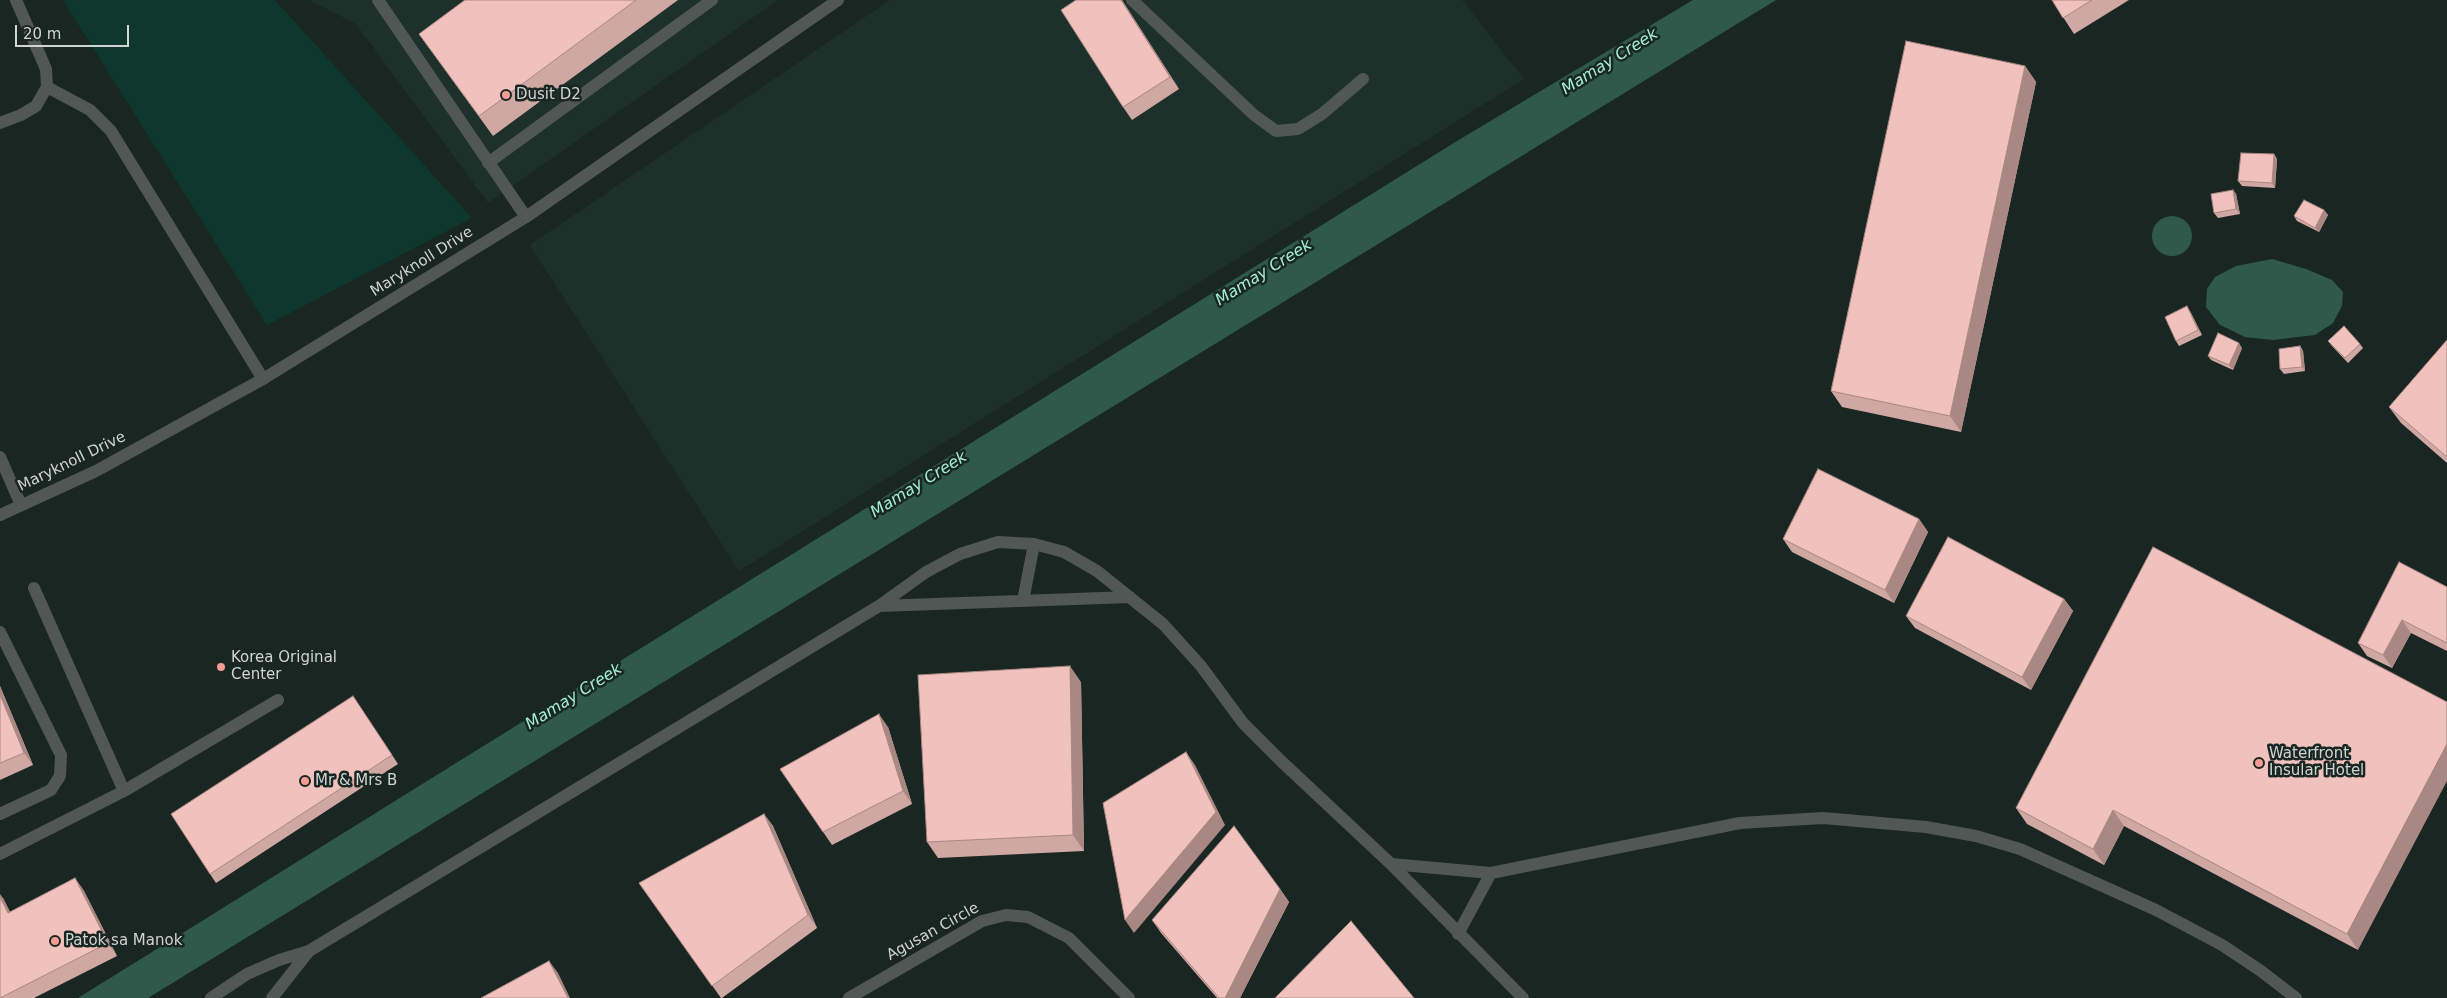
<!DOCTYPE html>
<html>
<head>
<meta charset="utf-8">
<style>
	body { margin:0 }
	#map { position:relative; width:2447px; height:998px; overflow:hidden; background:#1a2622; font-family:"DejaVu Sans",sans-serif }
	canvas { display:block }
	.scale { position:absolute; left:15px; top:25px; width:114px; height:22px; box-sizing:border-box; border:2px solid #ced5d2; border-top:0; padding-left:6px; font-size:15px; line-height:18px; white-space:nowrap; color:#ced5d2; -webkit-text-stroke:4px #1a2622; paint-order:stroke }
</style>
</head>
<body>
<div id="map">
<canvas width="2447" height="998"></canvas>
<div class="scale">20 m</div>
</div>
<script>
const ctx = document.querySelector('canvas').getContext('2d');
ctx.lineJoin = 'round';
function paint(path, color) {
  ctx.fillStyle = color;
  ctx.fill(path, 'evenodd');
}
function poly(rows) {
  const path = new Path2D();
  for (const r of rows) {
    if (r.length === 3) {
      path.moveTo(r[0] + r[2], r[1]);
      path.arc(r[0], r[1], r[2], 0, 2 * Math.PI);
      continue;
    }
    path.moveTo(r[0], r[1]);
    for (let i = 2; i < r.length; i += 2) path.lineTo(r[i], r[i + 1]);
  }
  return path;
}
function strokePath(path, color, width, dash) {
  ctx.strokeStyle = color;
  ctx.lineWidth = width;
  ctx.lineCap = dash ? 'butt' : 'round';
  ctx.setLineDash(dash || []);
  ctx.stroke(path);
}
function drawText(font, color, halo, rows, align = 'center') {
  ctx.font = font + ' "DejaVu Sans",sans-serif';
  ctx.lineWidth = 5;
  ctx.setLineDash([]);
  ctx.textBaseline = 'middle';
  ctx.strokeStyle = halo;
  ctx.fillStyle = color;
  for (const [text, x, y, turn = 0] of rows) {
    ctx.save();
    ctx.translate(x, y);
    ctx.rotate((+turn || 0) * Math.PI / 180);
    ctx.textAlign = isNaN(turn) ? turn : align;
    if (halo) ctx.strokeText(text, 0, 0);
    ctx.fillText(text, 0, 0);
    ctx.restore();
  }
}
const built = poly([
	[309,0,778,0,488,203,356,24],
	[890,0,1462,0,1524,79,739,571,530,245]
]);
const green = poly([
	[63,0,275,0,472,218,267,325]
]);
const water = poly([
	[1693,0,1776,0,148,998,78,998,1457,141],
	[2172,236,20],
	[2272,259,2306,269,2332,280,2343,292,2342,306,2333,323,2315,335,2273,340,2245,337,2220,325,2206,307,2207,289,2215,277,2236,266]
]);
const service = poly([
	[378,0,526,217],
	[1132,0,1254,115,1276,131,1298,129,1322,114,1363,79],
	[47,87,90,110,111,131,263,379],
	[0,123,21,115,36,106,47,87,46,69,16,0],
	[488,163,712,0],
	[0,457,21,505],
	[34,588,124,791],
	[1023,601,1034,544],
	[879,606,1130,597],
	[0,632,61,755,60,776,51,790,0,814],
	[0,854,124,791,278,700],
	[1391,864,1491,873,1740,823,1823,818,1926,827,1976,836,2020,849,2156,910,2222,945,2261,971,2296,998],
	[1458,934,1491,873],
	[211,998,247,974,279,960,309,951,879,606,926,572,960,554,998,542,1034,544,1064,552,1097,571,1163,624,1201,666,1243,723,1281,761,1391,864,1523,998],
	[272,998,309,951]
]);
const minor = poly([
	[0,515,96,471,263,379,526,217,838,0],
	[849,998,982,921,1006,915,1028,917,1069,938,1129,998]
]);
const wall = poly([
	[465,0,678,0,493,136,419,34],
	[1122,0,1179,89,1132,120,1123,107],
	[2052,0,2129,0,2074,34],
	[2025,66,2036,82,1961,432,1842,407,1831,391],
	[2274,154,2277,159,2275,188,2242,186,2238,181],
	[2233,190,2236,194,2240,214,2218,218,2214,213],
	[2324,210,2328,215,2319,232,2297,221,2294,216],
	[2190,311,2202,335,2179,346,2176,341],
	[2447,340,2447,463,2401,423,2389,407],
	[2328,341,2360,344,2363,348,2348,363,2331,345],
	[2300,346,2303,351,2305,371,2284,374,2280,369],
	[2242,348,2233,370,2211,360,2208,356],
	[1919,519,1928,532,1894,603,1792,552,1783,539],
	[2153,547,2358,950,2124,826,2104,865,2027,824,2016,808],
	[2447,587,2447,651,2411,633,2392,668,2367,656,2358,643],
	[2064,599,2073,611,2031,690,1915,628,1906,616],
	[1081,682,1084,851,938,858,927,842],
	[0,686,33,765,0,780],
	[353,696,398,764,216,883,210,874],
	[888,727,912,804,832,845,780,769],
	[764,814,773,826,817,928,722,998,721,998,639,883],
	[75,878,84,891,117,956,34,998,0,998,3,898,10,912],
	[1280,889,1289,902,1240,998,1217,998,1161,933,1152,920]
]);
const shadedWall = poly([
	[1121,0,1122,0,1179,89,1170,77],
	[2025,66,2036,82,1961,432,1950,416],
	[2274,154,2277,159,2275,188,2272,183],
	[2233,190,2236,194,2240,214,2236,209],
	[2324,210,2328,215,2319,232,2315,228],
	[2187,306,2190,311,2202,335,2198,330],
	[2239,343,2242,348,2233,370,2229,365],
	[2300,346,2303,351,2305,371,2302,367],
	[1919,519,1928,532,1894,603,1885,590],
	[2064,599,2073,611,2031,690,2022,677],
	[2402,620,2411,633,2392,668,2383,655],
	[1070,666,1081,682,1084,851,1073,835],
	[0,686,33,765,24,753,0,695],
	[879,714,888,727,912,804,903,791],
	[2447,744,2447,781,2358,950,2347,934],
	[1186,752,1195,765,1225,825,1134,933,1125,920],
	[2113,810,2124,826,2104,865,2093,849],
	[764,814,773,826,817,928,808,915],
	[75,878,84,891,117,956,108,943],
	[1280,889,1289,902,1240,998,1225,998],
	[0,894,3,898,17,926,8,913,0,897],
	[549,961,558,973,570,998,568,998]
]);
const building = poly([
	[465,0,636,0,479,116,419,34,465,0],
	[1076,0,1121,0,1170,77,1123,107,1061,10,1076,0],
	[2052,0,2092,0,2063,18,2052,0],
	[1906,41,2025,66,1950,416,1831,391,1906,41],
	[2241,153,2274,154,2272,183,2238,181,2241,153],
	[2233,190,2236,209,2214,213,2211,194,2233,190],
	[2304,200,2324,210,2315,228,2294,216,2304,200],
	[2187,306,2198,330,2176,341,2165,317,2187,306],
	[2344,326,2360,344,2345,358,2328,341,2344,326],
	[2218,333,2239,343,2229,365,2208,356,2218,333],
	[2447,340,2447,457,2389,407,2447,340],
	[2300,346,2302,367,2280,369,2279,349,2300,346],
	[1818,469,1919,519,1885,590,1783,539,1818,469],
	[1948,537,2064,599,2022,677,1906,616,1948,537],
	[2153,547,2447,702,2447,744,2347,934,2113,810,2093,849,2016,808,2153,547],
	[2399,562,2447,587,2447,643,2402,620,2383,655,2358,643,2399,562],
	[1070,666,1073,835,927,842,918,675,1070,666],
	[0,695,24,753,0,763,0,695],
	[353,696,392,755,210,874,171,814,353,696],
	[879,714,903,791,823,832,780,769,879,714],
	[1186,752,1216,812,1125,920,1103,803,1186,752],
	[764,814,808,915,712,986,639,883,764,814],
	[1234,826,1280,889,1225,998,1219,998,1152,920,1234,826],
	[75,878,108,943,0,998,0,897,8,913,75,878],
	[1351,921,1414,998,1275,998,1351,921],
	[549,961,568,998,481,998,549,961]
]);
const markers = [
	[506,95,5,"#f59c93"],
	[221,667,5,"#f59c93"],
	[2259,763,5,"#f59c93"],
	[305,781,5,"#f59c93"],
	[55,941,5,"#f59c93"]
];
const poiNames = [
	["Dusit D2",516,95],
	["Korea Original",231,658],
	["Center",231,675],
	["Waterfront",2269,754],
	["Insular Hotel",2269,771],
	["Mr & Mrs B",315,781],
	["Patok sa Manok",65,941]
];
const streetNames = [
	["Maryknoll Drive",422,262,-32],
	["Maryknoll Drive",72,462,-26],
	["Agusan Circle",933,932,-29]
];
const waterNames = [
	["Mamay Creek",1610,62,-32],
	["Mamay Creek",1264,273,-32],
	["Mamay Creek",919,485,-32],
	["Mamay Creek",574,697,-32]
];
paint(built, '#1e302a');
paint(green, '#0e382c');
paint(water, '#2f5a4b');
strokePath(service, '#515755', 12);
strokePath(minor, '#515755', 12);
paint(wall, '#cfa7a3');
paint(shadedWall, '#a98884');
paint(building, '#f1c2bd');
strokePath(building, '#a98884', 1);
for (const [x, y, r, color] of markers) {
  const dot = new Path2D();
  dot.arc(x, y, r, 0, 2 * Math.PI);
  ctx.fillStyle = color;
  ctx.fill(dot);
  strokePath(dot, '#1a2622', 2);
}
drawText('15px', '#ced5d2', '#1a2622', poiNames, 'left');
drawText('15px', '#ced5d2', '#1a2622', streetNames);
drawText('italic 16px', '#a3efd3', '#1a2622', waterNames);
</script>
</body>
</html>
